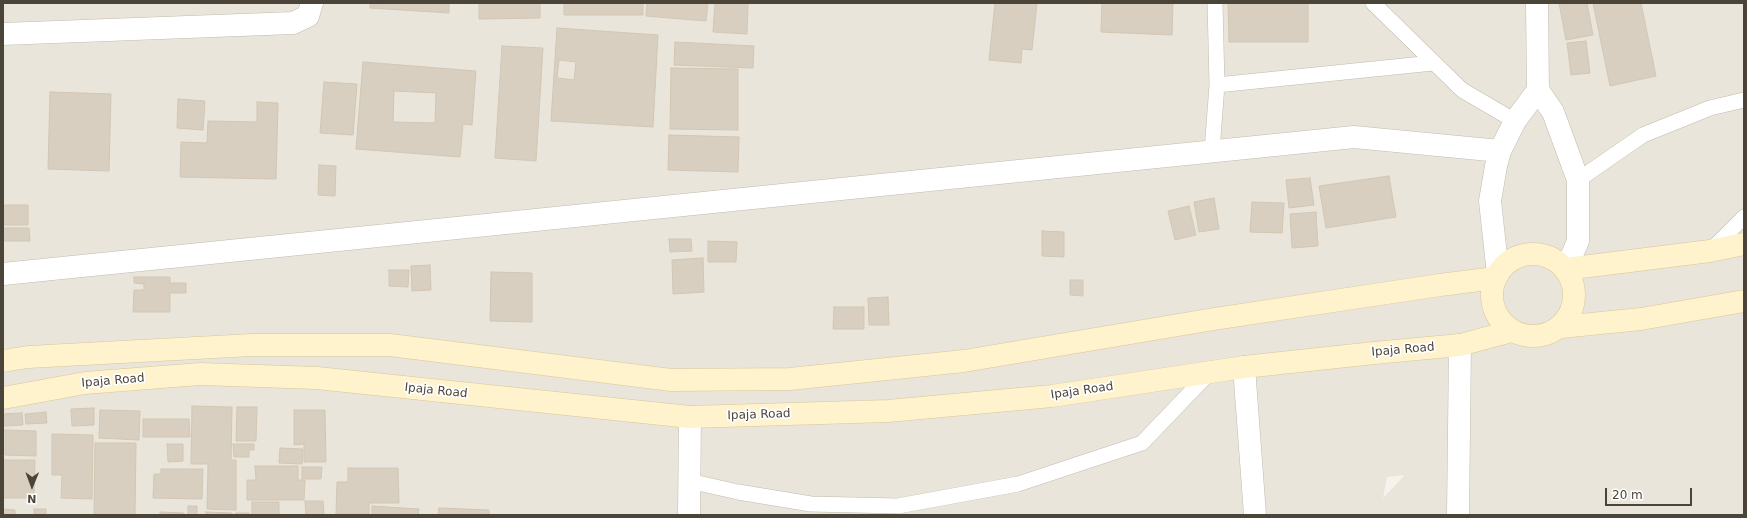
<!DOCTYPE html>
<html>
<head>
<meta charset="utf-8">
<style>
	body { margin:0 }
	#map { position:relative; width:1747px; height:518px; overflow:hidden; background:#f6f3ec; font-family:"DejaVu Sans",sans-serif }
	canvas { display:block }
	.frame { position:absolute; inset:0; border:4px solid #4b4439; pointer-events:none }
	.north { position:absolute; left:12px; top:466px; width:40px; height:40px; -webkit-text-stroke:3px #fff; paint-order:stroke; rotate:181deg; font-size:11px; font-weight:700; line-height:16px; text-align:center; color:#4b4439 }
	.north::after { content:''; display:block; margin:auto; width:14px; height:18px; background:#4b4439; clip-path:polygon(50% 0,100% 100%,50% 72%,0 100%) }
	.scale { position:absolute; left:1605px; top:488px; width:87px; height:18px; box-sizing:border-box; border:2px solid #4b4439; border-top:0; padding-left:5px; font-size:12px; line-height:14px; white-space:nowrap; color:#4b4439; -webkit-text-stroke:3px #fff; paint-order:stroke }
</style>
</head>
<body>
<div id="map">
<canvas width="1747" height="518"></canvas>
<div class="frame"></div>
<div class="north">N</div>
<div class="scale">20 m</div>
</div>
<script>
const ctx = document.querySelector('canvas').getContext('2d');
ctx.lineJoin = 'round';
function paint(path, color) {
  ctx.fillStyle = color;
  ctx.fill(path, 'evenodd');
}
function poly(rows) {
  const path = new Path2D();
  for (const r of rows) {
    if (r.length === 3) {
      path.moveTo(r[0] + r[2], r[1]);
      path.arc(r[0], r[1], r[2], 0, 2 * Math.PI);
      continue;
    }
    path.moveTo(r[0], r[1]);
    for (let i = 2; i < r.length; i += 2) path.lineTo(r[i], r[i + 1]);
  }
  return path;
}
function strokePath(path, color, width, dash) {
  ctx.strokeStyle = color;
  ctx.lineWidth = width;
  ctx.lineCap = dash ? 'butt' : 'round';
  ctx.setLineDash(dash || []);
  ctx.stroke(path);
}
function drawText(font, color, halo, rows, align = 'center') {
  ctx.font = font + ' "DejaVu Sans",sans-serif';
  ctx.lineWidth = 3.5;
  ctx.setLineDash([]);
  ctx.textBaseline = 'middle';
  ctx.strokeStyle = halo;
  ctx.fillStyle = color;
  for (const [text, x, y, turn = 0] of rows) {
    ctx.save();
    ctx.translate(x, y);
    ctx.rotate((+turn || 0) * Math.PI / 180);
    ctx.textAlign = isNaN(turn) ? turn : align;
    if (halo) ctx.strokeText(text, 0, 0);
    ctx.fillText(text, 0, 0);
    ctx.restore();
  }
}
const residential = poly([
	[3,3,1744,3,1744,515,3,515],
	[1403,475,1404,476,1383,498,1387,477]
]);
const building = poly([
	[370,3,449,3,449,13,370,8,370,3],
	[479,3,540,3,540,18,479,19,479,3],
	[564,3,643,3,643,15,564,15,564,3],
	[647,3,708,3,706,21,646,16,647,3],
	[715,3,748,3,747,34,713,32,715,3],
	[995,3,1037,3,1032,50,1022,49,1021,63,989,60,995,3],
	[1102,3,1173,3,1172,35,1101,32,1102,3],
	[1228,3,1308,3,1308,42,1229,42,1228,3],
	[1559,3,1587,3,1593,35,1566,40,1559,3],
	[1593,3,1641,3,1656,76,1610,86,1593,3],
	[557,28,658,35,653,127,551,121,557,28],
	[559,60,576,62,574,80,557,78,559,60],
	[1586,41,1590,73,1571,75,1567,43,1586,41],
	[675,42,754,46,753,68,674,65,675,42],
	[502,46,543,48,536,161,495,158,502,46],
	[363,62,476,71,472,125,463,124,460,157,356,149,363,62],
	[394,91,436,93,435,123,393,122,394,91],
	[671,68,738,69,738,130,670,129,671,68],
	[324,82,357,84,353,135,320,133,324,82],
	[50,92,111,94,109,171,48,169,50,92],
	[178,99,205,101,203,130,177,128,178,99],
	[257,102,278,103,276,179,180,177,181,142,207,143,208,121,257,122,257,102],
	[669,135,739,137,738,172,668,170,669,135],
	[319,165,336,166,335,196,318,195,319,165],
	[1389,176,1396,217,1326,228,1319,186,1389,176],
	[1310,178,1314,205,1289,208,1286,180,1310,178],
	[1214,198,1219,229,1199,232,1194,202,1214,198],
	[1252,202,1284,203,1282,233,1250,232,1252,202],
	[3,205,28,205,28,225,3,225,3,205],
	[1189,206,1196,235,1175,240,1168,211,1189,206],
	[1316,212,1318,246,1292,248,1290,214,1316,212],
	[3,228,29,228,30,241,3,241,3,228],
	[1042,231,1064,232,1064,257,1042,256,1042,231],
	[669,239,691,239,692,251,670,252,669,239],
	[708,241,737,242,736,262,708,262,708,241],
	[703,258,704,292,673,294,672,260,703,258],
	[430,265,431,290,412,291,411,266,430,265],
	[389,270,409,270,408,287,389,286,389,270],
	[491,272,532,273,532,322,490,321,491,272],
	[134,277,170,277,170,283,186,283,186,293,170,293,170,312,133,312,134,290,144,290,144,284,134,283,134,277],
	[1070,280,1083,280,1083,296,1070,295,1070,280],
	[888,297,889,325,869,325,868,298,888,297],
	[834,307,864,307,864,329,833,329,834,307],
	[192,406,232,407,231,460,236,460,236,510,207,509,208,464,191,464,192,406],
	[237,407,257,407,256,441,236,441,237,407],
	[94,408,94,425,72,426,71,409,94,408],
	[100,410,140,411,139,440,99,438,100,410],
	[294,410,325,410,326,462,304,462,304,444,294,445,294,410],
	[46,412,47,423,26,424,25,414,46,412],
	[22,413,23,425,3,426,3,414,22,413],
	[143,419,189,419,190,437,143,437,143,419],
	[5,430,36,431,36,456,5,455,5,430],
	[52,434,93,435,92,499,61,498,62,475,52,475,52,434],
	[95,443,136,443,135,515,94,515,95,443],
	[167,444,183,444,183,461,168,462,167,444],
	[233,444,254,444,254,450,249,450,249,457,234,457,233,444],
	[280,448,303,449,302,464,279,463,280,448],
	[3,460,35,460,34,498,3,498,3,460],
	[255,466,298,466,298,480,305,480,304,500,247,500,247,480,256,480,255,466],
	[302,467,322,467,321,479,302,479,302,467],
	[348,468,398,468,399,503,369,503,369,514,336,514,337,482,348,482,348,468],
	[161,469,203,469,202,499,153,498,154,474,161,474,161,469],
	[305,501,323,501,324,515,306,515,305,501],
	[252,502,279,502,279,515,252,515,252,502],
	[188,506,197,506,197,515,188,515,188,506],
	[372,506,419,509,418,515,372,515,372,506],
	[439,508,489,510,489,515,438,515,439,508],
	[3,509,15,510,15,515,3,515,3,509],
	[34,509,46,509,46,515,34,515,34,509],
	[160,512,184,513,184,515,160,515,160,512],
	[206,512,232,513,232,515,206,515,206,512],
	[236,513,249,513,249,515,236,515,236,513]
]);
const lane = poly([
	[1373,3,1462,90,1515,121],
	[1217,85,1433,63],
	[1212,151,1217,85,1215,3],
	[1578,180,1643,135,1710,108,1744,100],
	[1711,250,1744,217],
	[689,481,738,492,811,504,898,506,1018,484,1142,443,1210,372]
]);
const street = poly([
	[1537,3,1538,90],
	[3,34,293,23,308,16,312,3],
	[1538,90,1553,112,1578,180,1578,241,1566,269],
	[3,274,1354,137,1500,151],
	[1498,274,1490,201,1496,166,1500,151,1515,121,1538,90],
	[1244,367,1255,515],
	[689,515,690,417],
	[1458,515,1460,345]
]);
const secondary = poly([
	[1533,295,41],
	[1566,269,1710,251,1744,244],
	[1561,327,1641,319,1744,301],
	[3,361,28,357,252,345,390,345,671,380,790,379,964,361,1214,319,1440,285,1495,278],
	[3,398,85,383,200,374,317,378,690,417,888,411,1052,396,1244,367,1374,353,1460,345,1512,331]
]);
const streetNames = [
	["Ipaja Road",1403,350,-5],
	["Ipaja Road",113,381,-5],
	["Ipaja Road",436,391,6],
	["Ipaja Road",1082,391,-8],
	["Ipaja Road",759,415,-2]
];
paint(residential, '#eae5da');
paint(building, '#d8cfc1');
strokePath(building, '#d3c7b4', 1);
strokePath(lane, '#c2bbae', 16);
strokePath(street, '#c2bbae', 23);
strokePath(secondary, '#d6c79b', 23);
strokePath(lane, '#fff', 15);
strokePath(street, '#fff', 22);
strokePath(secondary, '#fff3cd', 22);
drawText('12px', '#4b4439', '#fff', streetNames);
</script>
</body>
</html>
